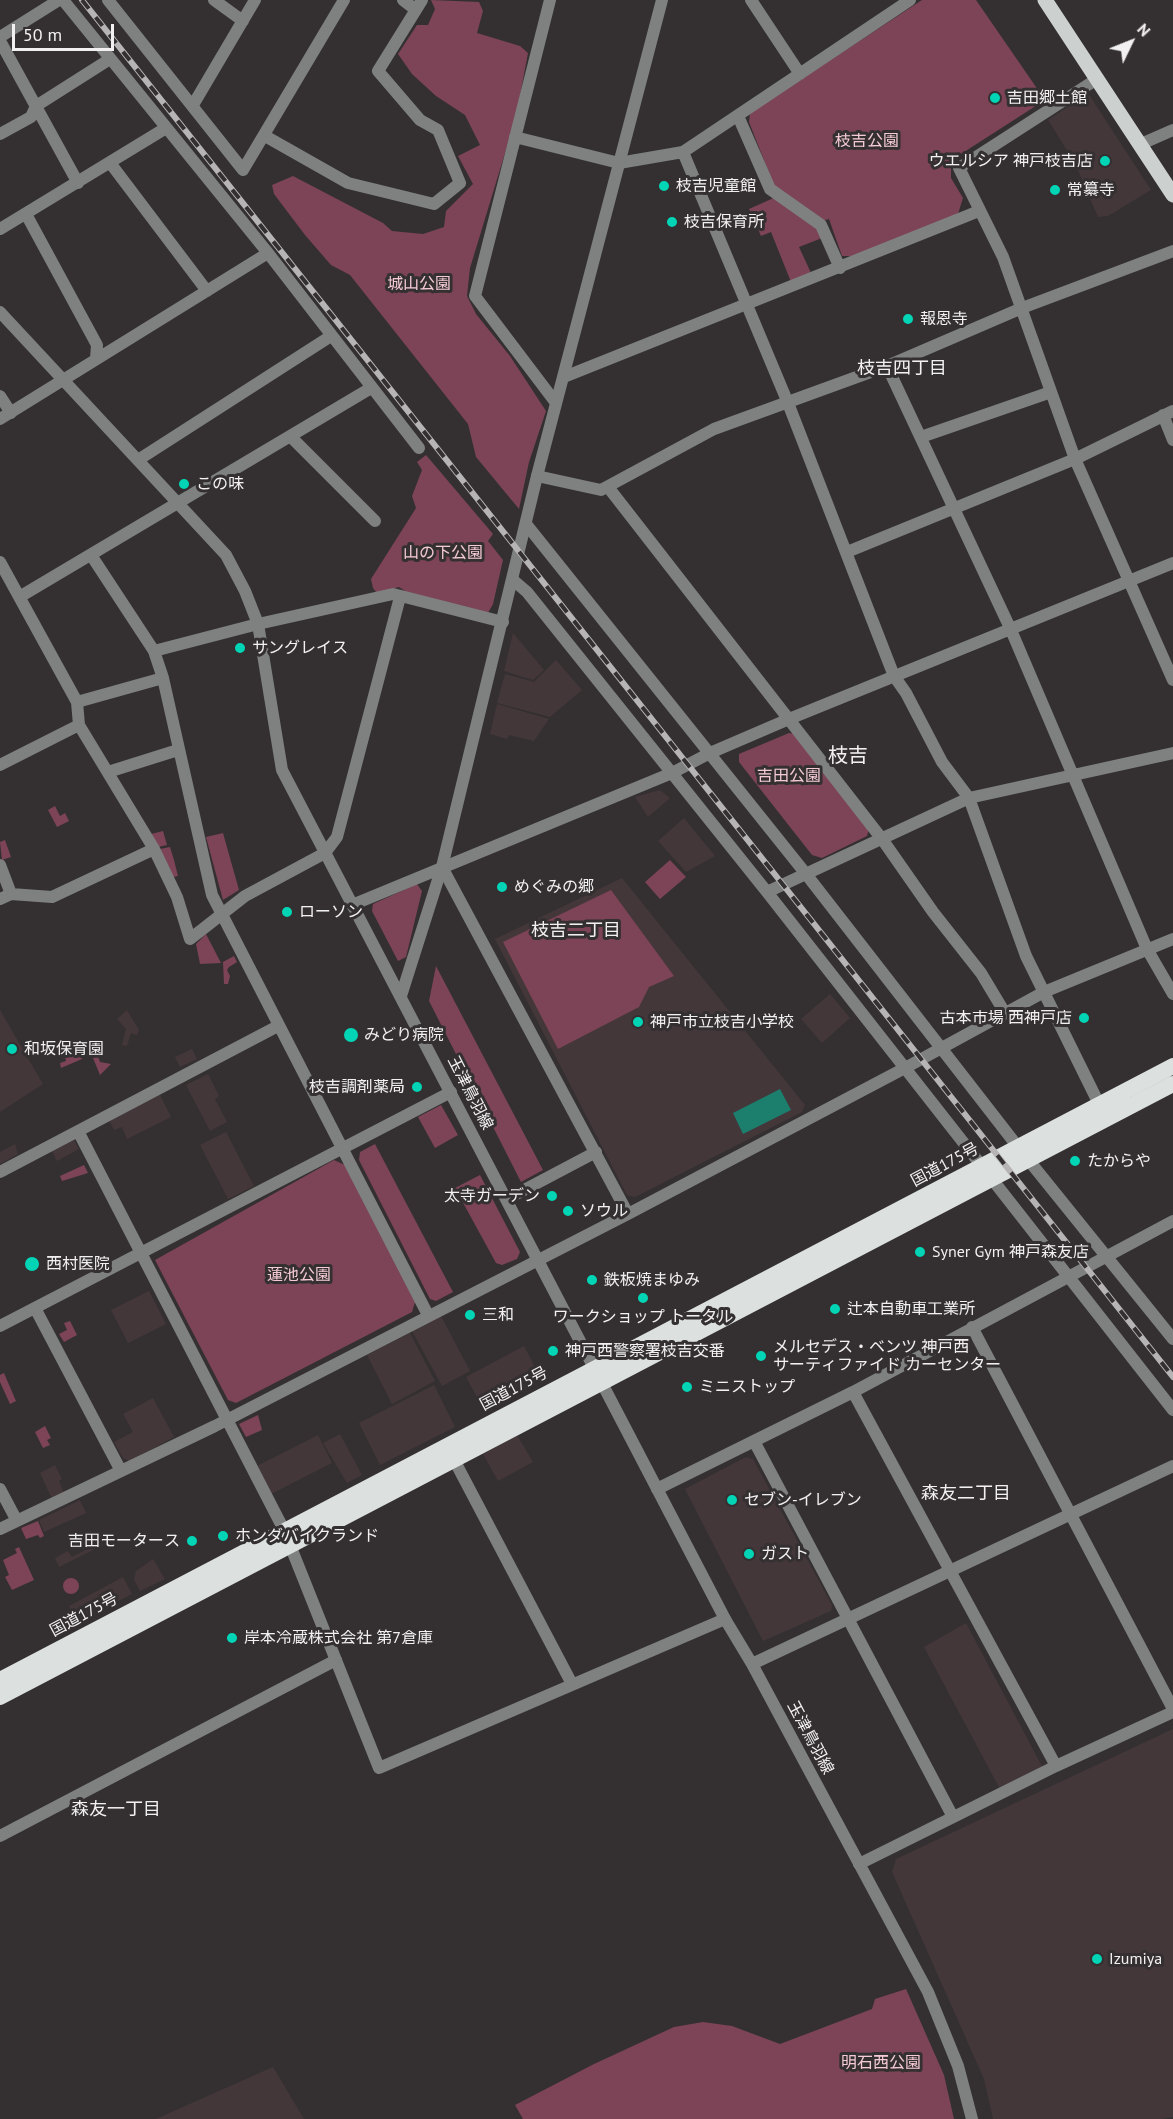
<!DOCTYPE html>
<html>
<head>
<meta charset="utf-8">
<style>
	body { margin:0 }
	#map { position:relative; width:1173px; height:2119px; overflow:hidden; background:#343031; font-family:"PT Sans",sans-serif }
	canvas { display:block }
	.north { position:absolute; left:1101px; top:12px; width:60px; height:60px; -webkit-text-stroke:4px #343031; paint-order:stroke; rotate:47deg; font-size:16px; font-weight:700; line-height:24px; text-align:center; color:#f3f0f1 }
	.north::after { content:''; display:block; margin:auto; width:21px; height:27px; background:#f3f0f1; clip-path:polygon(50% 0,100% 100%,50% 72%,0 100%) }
	.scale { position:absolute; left:12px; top:24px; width:102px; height:27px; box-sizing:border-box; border:3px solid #f3f0f1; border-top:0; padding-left:8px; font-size:18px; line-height:21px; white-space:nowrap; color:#f3f0f1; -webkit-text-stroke:4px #343031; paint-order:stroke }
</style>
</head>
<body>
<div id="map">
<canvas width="1173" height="2119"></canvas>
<div class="north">N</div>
<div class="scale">50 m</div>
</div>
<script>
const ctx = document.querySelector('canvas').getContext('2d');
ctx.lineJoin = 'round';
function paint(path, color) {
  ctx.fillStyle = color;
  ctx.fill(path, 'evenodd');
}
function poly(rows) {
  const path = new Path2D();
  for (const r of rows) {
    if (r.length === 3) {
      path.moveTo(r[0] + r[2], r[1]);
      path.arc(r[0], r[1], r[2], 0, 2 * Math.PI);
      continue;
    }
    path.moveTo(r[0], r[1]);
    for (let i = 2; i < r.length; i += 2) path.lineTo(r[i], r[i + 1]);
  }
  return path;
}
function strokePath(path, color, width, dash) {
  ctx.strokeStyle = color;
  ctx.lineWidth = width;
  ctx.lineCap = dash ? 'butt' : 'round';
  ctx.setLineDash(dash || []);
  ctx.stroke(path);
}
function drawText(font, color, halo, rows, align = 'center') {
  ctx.font = font + ' "PT Sans","Noto Sans JP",sans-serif';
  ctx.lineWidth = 6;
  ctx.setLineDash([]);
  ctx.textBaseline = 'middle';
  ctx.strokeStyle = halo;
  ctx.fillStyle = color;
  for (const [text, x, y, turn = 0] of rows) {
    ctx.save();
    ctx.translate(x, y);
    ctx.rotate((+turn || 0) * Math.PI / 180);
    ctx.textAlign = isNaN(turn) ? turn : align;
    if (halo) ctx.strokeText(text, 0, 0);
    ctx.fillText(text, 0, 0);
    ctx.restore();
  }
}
const built = poly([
	[1088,93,1151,190,1108,216,1098,217,1075,163,1048,120],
	[513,633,544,670,533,680,504,671],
	[556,660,582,690,550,717,497,703,505,674,534,682],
	[497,704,549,719,534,741,509,735,507,739,490,734],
	[660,790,670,798,648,817,635,797],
	[684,818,715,856,686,872,658,841],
	[622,878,805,1105,802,1112,635,1197,627,1195,495,939],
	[830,994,850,1018,822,1043,801,1019],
	[0,1010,43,1084,0,1112],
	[127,1010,139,1030,137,1035,131,1033,127,1046,122,1045,126,1029,117,1019],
	[192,1049,197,1059,180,1067,175,1057],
	[208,1074,219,1096,215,1099,227,1122,210,1131,186,1085],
	[160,1095,171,1117,127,1139,122,1127,114,1130,109,1120],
	[226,1132,254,1186,228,1199,200,1145],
	[74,1140,79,1149,57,1161,52,1151],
	[15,1144,18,1154,0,1164,0,1152],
	[149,1291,166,1324,128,1343,111,1310],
	[441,1316,470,1371,442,1386,412,1331],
	[410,1333,435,1381,392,1404,367,1355],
	[524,1346,542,1380,484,1410,466,1377],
	[434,1385,455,1427,380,1465,359,1423],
	[153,1398,174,1437,130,1461,123,1458,114,1442,133,1432,123,1414],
	[340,1434,362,1475,347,1483,323,1443],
	[318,1435,332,1463,271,1494,257,1466],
	[517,1435,533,1462,498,1481,483,1454],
	[746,1457,753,1459,832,1605,831,1611,763,1641,685,1489],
	[55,1465,62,1479,59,1481,64,1493,52,1499,40,1473],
	[80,1500,86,1513,44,1532,39,1520],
	[99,1538,103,1545,59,1567,55,1558,68,1551,72,1557,87,1549,85,1545],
	[153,1559,165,1579,140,1591,134,1579,136,1571],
	[123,1577,132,1594,77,1623,69,1606],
	[966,1623,1045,1772,1001,1791,924,1647],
	[1173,1729,1173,2117,1161,2119,993,2119,984,2079,892,1872,896,1859],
	[273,2067,304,2119,155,2119,158,2118]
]);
const green = poly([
	[431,0,479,2,483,11,477,33,520,46,528,53,516,117,470,268,467,296,476,314,510,356,546,411,529,462,519,509,476,457,468,424,350,275,331,265,305,235,274,194,272,185,293,176,383,223,392,231,423,234,444,227,446,211,473,184,458,156,480,145,465,115,436,96,412,74,398,54,417,25,428,25,435,9],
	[922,0,976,0,1045,100,961,154,951,166,951,178,963,198,958,214,854,256,842,256,829,219,816,223,822,238,799,247,811,273,791,282,771,232,761,236,749,209,778,196,749,122,750,113],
	[426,455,493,534,488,541,503,560,493,604,488,613,408,593,399,587,377,593,373,588,371,579,416,508,412,496,422,470,417,462],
	[789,733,795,734,869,829,867,836,822,858,812,855,739,762,739,754],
	[55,806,60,816,65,813,69,821,57,827,48,810],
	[163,831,167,845,158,847,151,834],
	[223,833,239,890,223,900,206,837],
	[5,840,11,857,2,860,0,842],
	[170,847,174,860,178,876,173,877,160,849],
	[670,860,686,877,660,899,645,882],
	[417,884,422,891,406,957,398,961,372,911,373,904],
	[611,890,674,976,649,987,639,1007,558,1049,503,942],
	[206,934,221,963,200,964,196,944],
	[234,956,237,962,229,967,227,970,230,976,228,984,224,984,223,962],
	[436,966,543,1170,521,1182,429,1001],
	[80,1052,82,1059,61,1068,60,1063,66,1061,65,1057],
	[98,1056,100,1062,111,1064,100,1075,93,1058],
	[441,1105,458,1135,435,1148,418,1117],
	[375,1144,453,1292,436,1301,430,1299,359,1160,360,1152],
	[334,1160,345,1165,415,1302,412,1312,236,1403,228,1400,155,1260],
	[84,1165,88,1173,62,1181,60,1176],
	[480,1175,520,1252,517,1259,502,1265,496,1263,455,1188],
	[70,1321,77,1335,64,1342,59,1334,67,1330,64,1323],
	[4,1373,16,1401,10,1404,0,1382,0,1375],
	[258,1415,262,1430,246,1437,239,1424],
	[45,1426,51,1438,47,1440,50,1445,43,1448,35,1432],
	[38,1521,44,1536,40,1538,38,1535,26,1539,21,1528],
	[19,1547,34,1580,12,1590,5,1577,9,1575,3,1560,17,1553,15,1549],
	[71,1586,8],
	[906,1989,944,2075,954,2119,523,2119,515,2105,594,2064,674,2027,703,2022,732,2026,780,2044,872,2009,875,1999]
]);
const water = poly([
	[780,1089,791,1110,743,1134,733,1113]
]);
const minor = poly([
	[63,0,268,253,419,448],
	[108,0,243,170,344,0],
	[214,0,243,21],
	[403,0,416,10],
	[550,0,475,296,556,403],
	[751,0,800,74],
	[0,37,59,0],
	[0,41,78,183],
	[1097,79,959,168,1003,257,1075,459,1173,680],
	[193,105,255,0],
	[738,116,770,189,821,225,840,268],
	[0,134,31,117,36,106,110,59],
	[265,136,348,183,434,204,460,183,438,130,420,120,378,71,422,0],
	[515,137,619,163,683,152,910,0],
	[1141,144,1173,130],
	[683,152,788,403,894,676,906,693,942,762,969,798,1026,956,1102,1110],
	[111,164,207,291],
	[26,214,97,345,96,359],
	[0,229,166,128],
	[887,366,1011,630,1147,949,1173,994],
	[564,377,979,211],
	[0,396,11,413],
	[1163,415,1173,440],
	[0,419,268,253],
	[291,437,375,521],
	[921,437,1051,392],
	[138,460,331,336],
	[537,476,601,490,714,429,887,366,1022,308,1173,251],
	[608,487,882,839,933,912,981,973,1005,1013],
	[526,524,806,874,1018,1147,1173,1339],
	[847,552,1075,459,1173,411],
	[91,555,154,651],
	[0,562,77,702,79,725,154,849,177,897,190,939,245,896,325,853,337,837,400,597],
	[513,580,527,592,767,892,1173,1410],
	[21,596,371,388],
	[163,678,212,895,428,1315],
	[77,702,163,678,154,651,258,624,393,594,503,622],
	[0,765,79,725],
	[108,772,178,750],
	[0,865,11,894],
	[442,867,628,1214],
	[767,892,969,798,1173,753],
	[0,899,11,894,52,897,154,849],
	[352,905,672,773,710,753,789,719,1173,563],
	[78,1131,284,1530,379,1768,725,1619],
	[0,1172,278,1026],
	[507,1199,596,1152],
	[35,1308,121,1471],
	[0,1326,451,1092],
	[972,1327,1173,1709],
	[853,1392,1056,1766],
	[754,1441,953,1817],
	[451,1454,572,1684],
	[0,1489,17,1521],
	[657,1489,853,1392,1173,1221],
	[0,1529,215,1426,628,1214,905,1068,1044,992,1173,939],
	[859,1864,1056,1766,1173,1712]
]);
const tertiary = poly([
	[0,312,226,555,245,591,258,624,282,770,725,1619,752,1664,928,1992,958,2066,972,2119],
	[401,996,442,867,537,476,662,0],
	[752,1664,1173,1466],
	[0,1836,336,1660]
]);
const primary = poly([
	[1045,0,1173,195]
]);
const trunk = poly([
	[0,1680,1173,1066],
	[0,1697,1173,1084]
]);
const rail = poly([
	[82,0,1173,1377]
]);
const markers = [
	[995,98,6,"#02d5b6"],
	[1105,161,6,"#02d5b6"],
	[664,186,6,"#02d5b6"],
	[1055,190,6,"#02d5b6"],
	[672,222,6,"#02d5b6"],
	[908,319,6,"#02d5b6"],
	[184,484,6,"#02d5b6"],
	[240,648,6,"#02d5b6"],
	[502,887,6,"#02d5b6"],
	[287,912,6,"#02d5b6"],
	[1084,1018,6,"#02d5b6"],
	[638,1022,6,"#02d5b6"],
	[351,1035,8,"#02d5b6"],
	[12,1049,6,"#02d5b6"],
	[417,1087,6,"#02d5b6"],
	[1075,1161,6,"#02d5b6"],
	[552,1196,6,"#02d5b6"],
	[568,1211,6,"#02d5b6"],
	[920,1252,6,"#02d5b6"],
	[32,1264,8,"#02d5b6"],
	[592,1280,6,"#02d5b6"],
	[643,1298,6,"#02d5b6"],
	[835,1309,6,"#02d5b6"],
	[470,1315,6,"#02d5b6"],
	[553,1351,6,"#02d5b6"],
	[761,1356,6,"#02d5b6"],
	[687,1387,6,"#02d5b6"],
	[732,1500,6,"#02d5b6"],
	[223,1536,6,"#02d5b6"],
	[192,1541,6,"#02d5b6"],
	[749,1554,6,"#02d5b6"],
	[232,1638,6,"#02d5b6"],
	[1097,1959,6,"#02d5b6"]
];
const poiNames = [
	["吉田郷土館",1007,98],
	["ウエルシア 神戸枝吉店",1093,161,"right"],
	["枝吉児童館",676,186],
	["常纂寺",1067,190],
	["枝吉保育所",684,222],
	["報恩寺",920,319],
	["この味",196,484],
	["サングレイス",252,648],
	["めぐみの郷",514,887],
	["ローソン",299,912],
	["古本市場 西神戸店",1072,1018,"right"],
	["神戸市立枝吉小学校",650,1022],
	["みどり病院",364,1035],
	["和坂保育園",24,1049],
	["枝吉調剤薬局",405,1087,"right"],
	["たからや",1087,1161],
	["太寺ガーデン",540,1196,"right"],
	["ソウル",580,1211],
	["Syner Gym 神戸森友店",932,1252],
	["西村医院",46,1264],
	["鉄板焼まゆみ",604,1280],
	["辻本自動車工業所",847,1309],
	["三和",482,1315],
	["ワークショップ トータル",643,1317,"center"],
	["メルセデス・ベンツ 神戸西",773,1347],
	["サーティファイド カーセンター",773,1365],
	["神戸西警察署枝吉交番",565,1351],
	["ミニストップ",699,1387],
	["セブン-イレブン",744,1500],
	["ホンダバイクランド",235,1536],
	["吉田モータース",180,1541,"right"],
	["ガスト",761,1554],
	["岸本冷蔵株式会社 第7倉庫",244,1638],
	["Izumiya",1109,1959]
];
const parkNames = [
	["枝吉公園",867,141],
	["城山公園",419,284],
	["山の下公園",443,553],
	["吉田公園",789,776],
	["蓮池公園",299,1275],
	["明石西公園",881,2063]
];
const streetNames = [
	["玉津鳥羽線",470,1093,63],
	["国道175号",945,1165,-28],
	["国道175号",514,1389,-28],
	["国道175号",84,1615,-28],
	["玉津鳥羽線",810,1738,62]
];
const neighbourhoodNames = [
	["枝吉四丁目",902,369],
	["枝吉二丁目",576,931],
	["森友二丁目",966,1494],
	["森友一丁目",116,1810]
];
const quarterNames = [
	["枝吉",848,756]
];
paint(built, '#43373a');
paint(green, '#7c4456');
paint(water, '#1c7e6d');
strokePath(minor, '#7e8180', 12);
strokePath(tertiary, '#7e8180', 12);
strokePath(primary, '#ccd1d0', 15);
strokePath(trunk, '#dce1e0', 16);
strokePath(rail, '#b7b4b5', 6);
strokePath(rail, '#343031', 4, [11]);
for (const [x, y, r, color] of markers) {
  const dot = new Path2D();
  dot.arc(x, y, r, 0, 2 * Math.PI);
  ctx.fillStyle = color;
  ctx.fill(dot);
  strokePath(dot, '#343031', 2);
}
drawText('16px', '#f3f0f1', '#343031', poiNames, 'left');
drawText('16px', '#f4cad5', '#343031', parkNames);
drawText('16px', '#f3f0f1', '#343031', streetNames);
drawText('18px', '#f3f0f1', '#343031', neighbourhoodNames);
drawText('20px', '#f3f0f1', '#343031', quarterNames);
</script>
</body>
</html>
